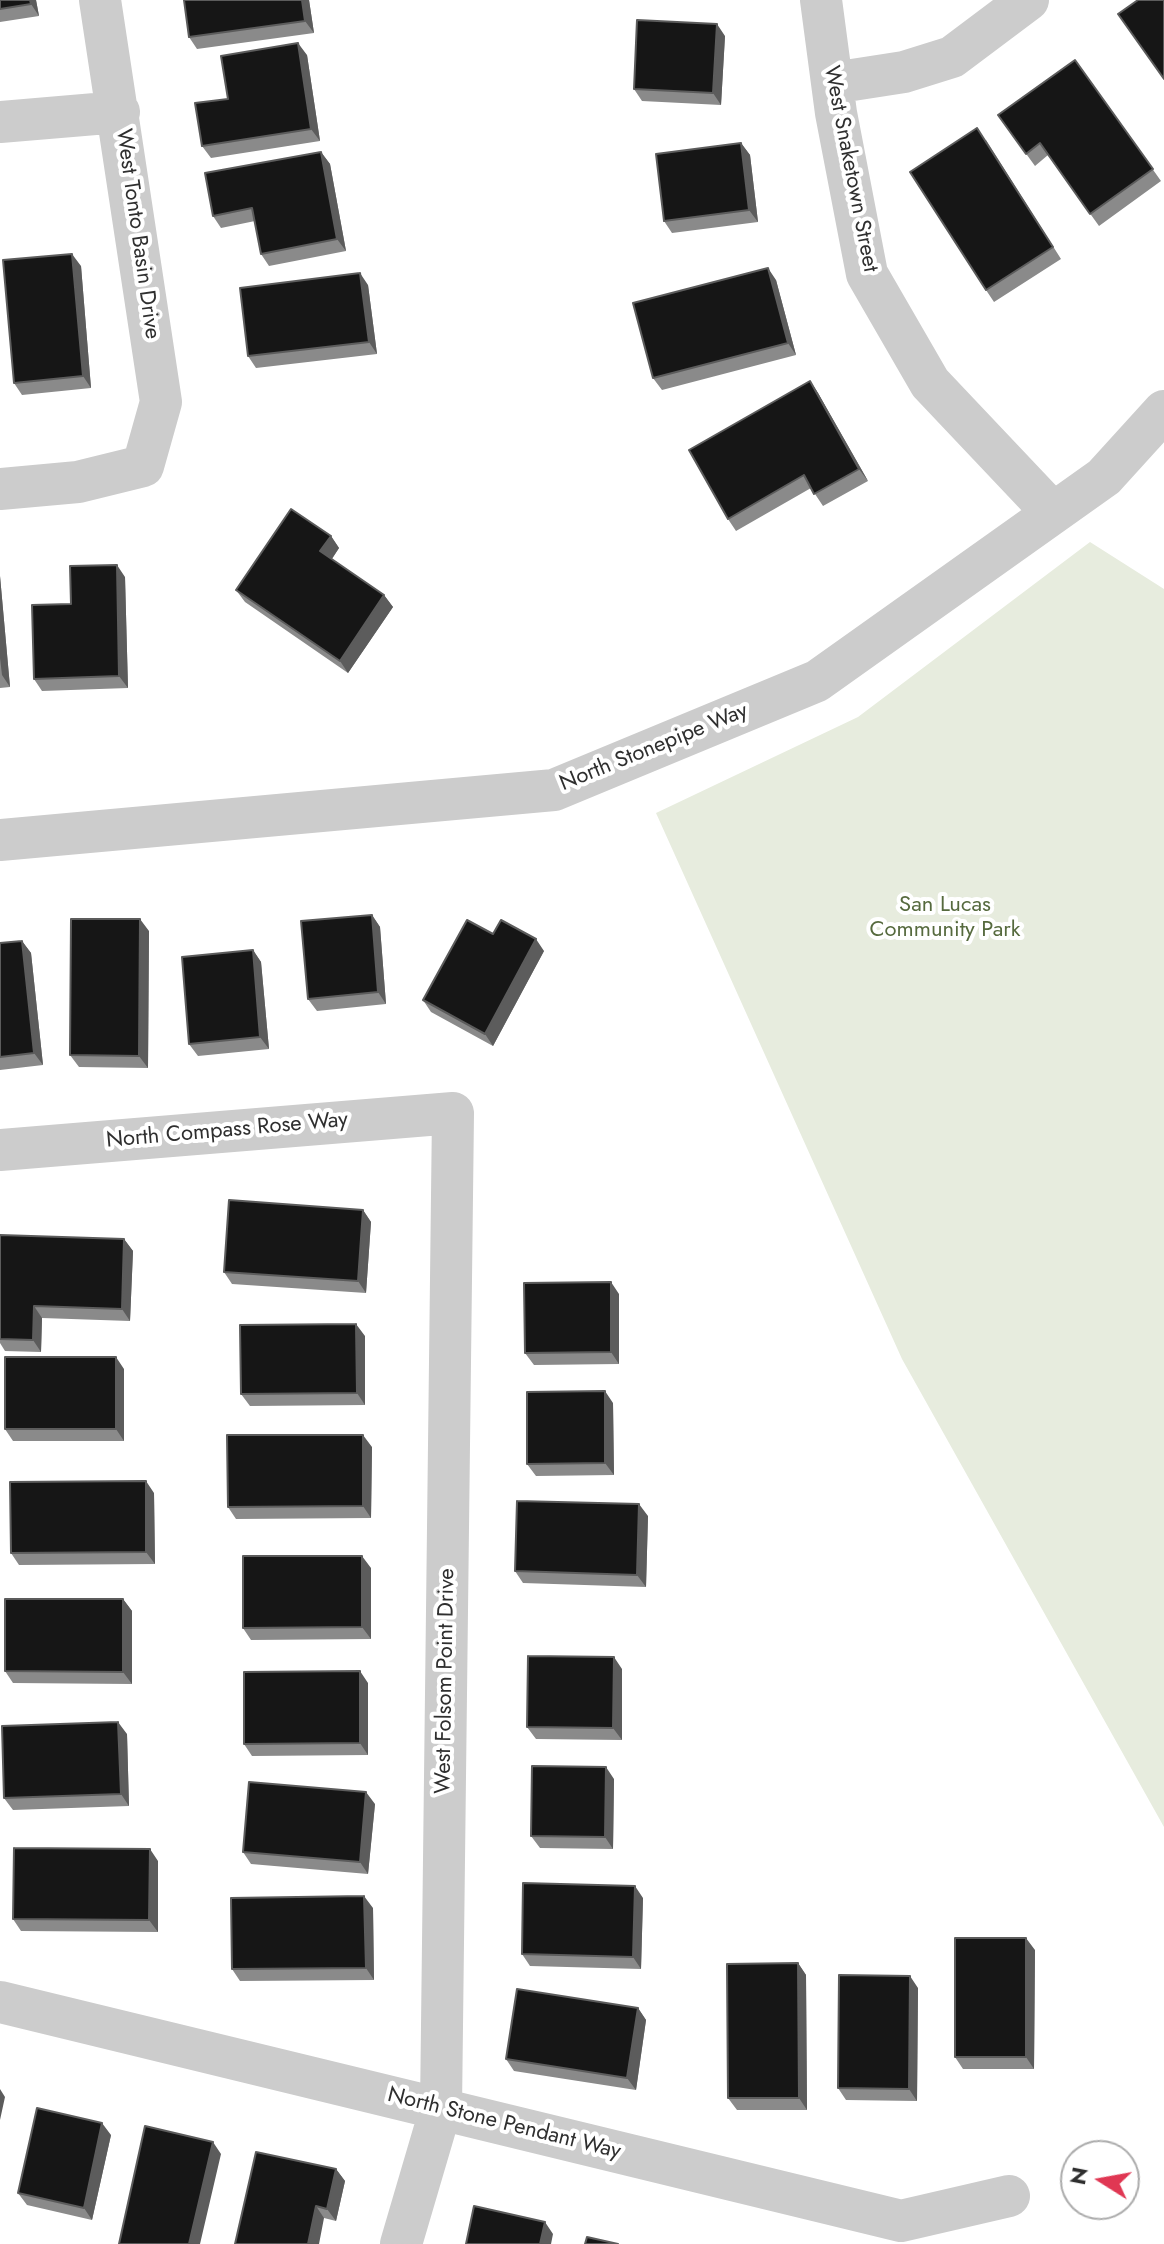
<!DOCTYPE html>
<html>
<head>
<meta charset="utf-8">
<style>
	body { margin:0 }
	#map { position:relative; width:1164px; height:2244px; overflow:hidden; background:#fff; font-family:Jost,sans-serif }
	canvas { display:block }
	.north { position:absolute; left:1060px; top:2140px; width:80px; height:80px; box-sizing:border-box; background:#fff; border:2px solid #acacac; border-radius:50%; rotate:281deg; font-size:22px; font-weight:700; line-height:32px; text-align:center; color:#2f2f2f }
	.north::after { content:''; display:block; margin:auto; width:28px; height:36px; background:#e03753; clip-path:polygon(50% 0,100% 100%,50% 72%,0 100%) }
</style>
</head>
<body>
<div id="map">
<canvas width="1164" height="2244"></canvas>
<div class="north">N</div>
</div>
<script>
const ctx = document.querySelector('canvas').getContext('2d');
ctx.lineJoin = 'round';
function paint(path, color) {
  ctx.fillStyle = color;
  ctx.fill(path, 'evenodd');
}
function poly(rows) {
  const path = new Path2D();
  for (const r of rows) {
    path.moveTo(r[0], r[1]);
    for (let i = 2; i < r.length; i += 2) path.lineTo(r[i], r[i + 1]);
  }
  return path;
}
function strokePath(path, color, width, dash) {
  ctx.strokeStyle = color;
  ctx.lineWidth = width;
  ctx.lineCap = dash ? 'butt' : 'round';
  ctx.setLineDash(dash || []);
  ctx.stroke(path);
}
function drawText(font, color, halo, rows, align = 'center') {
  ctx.font = font + ' Jost,sans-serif';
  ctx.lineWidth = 8;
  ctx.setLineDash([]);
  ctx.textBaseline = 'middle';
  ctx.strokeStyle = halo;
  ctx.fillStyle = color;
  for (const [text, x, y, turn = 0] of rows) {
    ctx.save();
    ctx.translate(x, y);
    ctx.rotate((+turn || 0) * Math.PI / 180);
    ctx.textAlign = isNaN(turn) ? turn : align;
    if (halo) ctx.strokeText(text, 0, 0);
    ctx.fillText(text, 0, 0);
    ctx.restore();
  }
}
const green = poly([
	[1090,542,1164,589,1164,1827,902,1359,656,813,858,717]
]);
const street = poly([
	[821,0,836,113,867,274,930,383,1053,513],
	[833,83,904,72,952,57,1028,0],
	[0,122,119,112],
	[0,489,78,482,143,466,161,402,100,0],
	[0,840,554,790,817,681,1104,477,1164,411],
	[0,1150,453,1113,441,2108,401,2244],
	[0,2002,901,2221,1009,2196]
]);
const wall = poly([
	[0,0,36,0,39,16,0,22],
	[309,0,314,33,197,49,189,37],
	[725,36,721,105,642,101,634,89],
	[307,55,320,141,211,158,202,146,228,99],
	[1075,60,1161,181,1099,226,1048,155,1035,166,998,115],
	[986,140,1061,259,994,302,986,290],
	[741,143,750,155,758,222,672,233,664,221],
	[321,152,330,164,346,251,269,266,261,254,255,221,221,228,213,216],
	[81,266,91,388,22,395,14,383],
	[776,280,796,355,662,390,653,378],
	[368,285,377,354,256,368,248,356],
	[810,381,818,393,868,481,823,506,811,488,736,531,728,519],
	[331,536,339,548,332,559,384,595,393,607,348,673,245,602,236,590],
	[0,576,10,687,0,688],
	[125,577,128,688,42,691,34,679,71,604],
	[372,915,380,927,386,1004,317,1011,308,999],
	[149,931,148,1068,79,1067,70,1055],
	[493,934,544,951,493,1046,431,1012,423,1000],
	[22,941,31,953,43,1065,0,1070,0,943],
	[253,950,261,962,269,1049,198,1056,189,1044],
	[363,1210,371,1222,366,1293,232,1284,224,1272],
	[0,1235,124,1239,133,1251,130,1321,42,1318,41,1352,5,1351,0,1343],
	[619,1294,619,1364,534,1365,525,1353],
	[365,1336,365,1405,250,1406,241,1394],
	[124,1369,124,1441,13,1441,5,1429],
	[613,1403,614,1475,536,1476,527,1464],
	[372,1447,371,1518,236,1519,228,1507],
	[154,1493,155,1564,19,1565,11,1553],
	[648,1516,646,1587,523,1583,515,1571],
	[371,1568,371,1639,251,1640,243,1628],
	[123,1599,132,1611,132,1684,13,1683,5,1671],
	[622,1669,622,1740,536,1739,527,1727],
	[368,1683,368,1755,252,1756,244,1744],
	[127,1734,129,1806,13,1810,4,1798],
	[614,1779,613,1849,540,1848,531,1836],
	[375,1804,368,1874,251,1864,243,1852],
	[158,1861,158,1932,21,1931,13,1919],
	[643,1898,641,1969,530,1966,522,1954],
	[373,1908,374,1980,240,1981,232,1969],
	[1035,1950,1034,2069,963,2069,955,2057],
	[798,1963,806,1975,807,2110,737,2110,728,2098],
	[918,1988,917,2101,846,2100,838,2088],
	[638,2008,646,2020,636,2090,514,2071,506,2059],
	[111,2135,92,2220,27,2205,18,2193],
	[336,2169,345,2181,336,2221,324,2218,235,2244]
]);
const shadedWall = poly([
	[30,0,36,0,39,16,31,4],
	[302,0,309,0,314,33,305,21],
	[717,24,725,36,721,105,713,93],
	[298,43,307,55,320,141,311,129],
	[741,143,750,155,758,222,749,210],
	[321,152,330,164,346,251,337,239],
	[72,254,81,266,91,388,83,376],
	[768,268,776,280,796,355,788,343],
	[360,273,368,285,377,354,369,342],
	[810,381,818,393,868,481,859,469],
	[331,536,339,548,329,563,320,551],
	[117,565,125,577,128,688,119,676],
	[0,576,10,687,2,675,0,658],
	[384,595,393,607,348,673,340,661],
	[372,915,380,927,386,1004,378,992],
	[140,919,149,931,148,1068,139,1056],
	[536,939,544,951,493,1046,485,1034],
	[22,941,31,953,43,1065,34,1053],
	[253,950,261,962,269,1049,260,1037],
	[363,1210,371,1222,366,1293,358,1281],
	[124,1239,133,1251,130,1321,122,1309],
	[611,1282,619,1294,619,1364,611,1352],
	[34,1306,42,1318,41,1352,33,1340],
	[356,1324,365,1336,365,1405,357,1393],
	[116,1357,124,1369,124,1441,116,1429],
	[605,1391,613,1403,614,1475,605,1463],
	[363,1435,372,1447,371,1518,363,1506],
	[146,1481,154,1493,155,1564,146,1552],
	[639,1504,648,1516,646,1587,637,1575],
	[362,1556,371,1568,371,1639,362,1627],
	[123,1599,132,1611,132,1684,123,1672],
	[614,1657,622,1669,622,1740,613,1728],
	[360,1671,368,1683,368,1755,360,1743],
	[118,1722,127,1734,129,1806,121,1794],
	[606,1767,614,1779,613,1849,605,1837],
	[366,1792,375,1804,368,1874,360,1862],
	[150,1849,158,1861,158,1932,149,1920],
	[635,1886,643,1898,641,1969,633,1957],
	[364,1896,373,1908,374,1980,366,1968],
	[1026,1938,1035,1950,1034,2069,1026,2057],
	[798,1963,806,1975,807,2110,799,2098],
	[910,1976,918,1988,917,2101,909,2089],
	[638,2008,646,2020,636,2090,627,2078],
	[0,2089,5,2097,0,2120],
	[102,2123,111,2135,92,2220,84,2208],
	[213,2142,221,2154,200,2244,189,2244],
	[336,2169,345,2181,336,2221,327,2209],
	[316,2206,324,2218,319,2244,308,2244],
	[545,2222,553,2234,551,2244,540,2244]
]);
const building = poly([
	[0,0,30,0,31,4,0,9,0,0],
	[184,0,302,0,305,21,189,37,184,0],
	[1138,0,1164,0,1164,79,1118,14,1138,0],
	[637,20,717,24,713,93,634,89,637,20],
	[298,43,311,129,202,146,195,103,228,99,221,56,298,43],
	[1075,60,1153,169,1090,214,1040,143,1026,154,998,115,1075,60],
	[977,128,1053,247,986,290,910,172,977,128],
	[741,143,749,210,664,221,656,154,741,143],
	[321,152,337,239,261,254,252,208,213,216,205,173,321,152],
	[72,254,83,376,14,383,3,260,72,254],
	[768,268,788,343,653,378,633,303,768,268],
	[360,273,369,342,248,356,240,288,360,273],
	[810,381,859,469,814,494,804,475,728,519,689,450,810,381],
	[291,509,331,536,320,551,384,595,340,661,236,590,291,509],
	[117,565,119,676,34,679,32,605,71,604,70,566,117,565],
	[372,915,378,992,308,999,301,921,372,915],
	[71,919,140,919,139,1056,70,1055,71,919],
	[467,920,493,934,501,920,536,939,485,1034,423,1000,467,920],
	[22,941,34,1053,0,1057,0,943,22,941],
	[253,950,260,1037,189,1044,182,957,253,950],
	[229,1200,363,1210,358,1281,224,1272,229,1200],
	[0,1235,124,1239,122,1309,34,1306,33,1340,0,1339,0,1235],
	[611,1282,611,1352,525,1353,524,1283,611,1282],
	[356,1324,357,1393,241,1394,240,1325,356,1324],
	[5,1357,116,1357,116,1429,5,1429,5,1357],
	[605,1391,605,1463,527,1464,527,1392,605,1391],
	[227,1435,363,1435,363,1506,228,1507,227,1435],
	[146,1481,146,1552,11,1553,10,1482,146,1481],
	[517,1501,639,1504,637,1575,515,1571,517,1501],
	[243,1556,362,1556,362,1627,243,1628,243,1556],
	[5,1599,123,1599,123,1672,5,1671,5,1599],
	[528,1656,614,1657,613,1728,527,1727,528,1656],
	[360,1671,360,1743,244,1744,244,1672,360,1671],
	[118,1722,121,1794,4,1798,2,1726,118,1722],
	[532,1766,606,1767,605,1837,531,1836,532,1766],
	[249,1782,366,1792,360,1862,243,1852,249,1782],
	[14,1848,150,1849,149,1920,13,1919,14,1848],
	[523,1883,635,1886,633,1957,522,1954,523,1883],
	[364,1896,366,1968,232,1969,231,1898,364,1896],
	[955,1938,1026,1938,1026,2057,955,2057,955,1938],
	[798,1963,799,2098,728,2098,727,1964,798,1963],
	[839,1975,910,1976,909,2089,838,2088,839,1975],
	[517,1989,638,2008,627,2078,506,2059,517,1989],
	[37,2108,102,2123,84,2208,18,2193,37,2108],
	[145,2126,213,2142,189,2244,119,2244,145,2126],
	[256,2152,336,2169,327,2209,316,2206,308,2244,235,2244,256,2152],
	[474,2206,545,2222,540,2244,466,2244,474,2206],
	[587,2237,618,2244,585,2244,587,2237]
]);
const streetNames = [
	["West Snaketown Street",850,169,79],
	["West Tonto Basin Drive",137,234,82],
	["North Stonepipe Way",654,748,-22],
	["North Compass Rose Way",227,1131,-5],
	["West Folsom Point Drive",446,1681,-89],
	["North Stone Pendant Way",504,2124,14]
];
const parkNames = [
	["San Lucas",945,906],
	["Community Park",945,931]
];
paint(green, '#e7ecde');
strokePath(street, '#ccc', 42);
paint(wall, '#8a8a8a');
paint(shadedWall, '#5c5c5c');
paint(building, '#161616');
strokePath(building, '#5c5c5c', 2);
drawText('22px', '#2f2f2f', '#fff', streetNames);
drawText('22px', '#566a3e', '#fff', parkNames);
</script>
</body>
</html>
